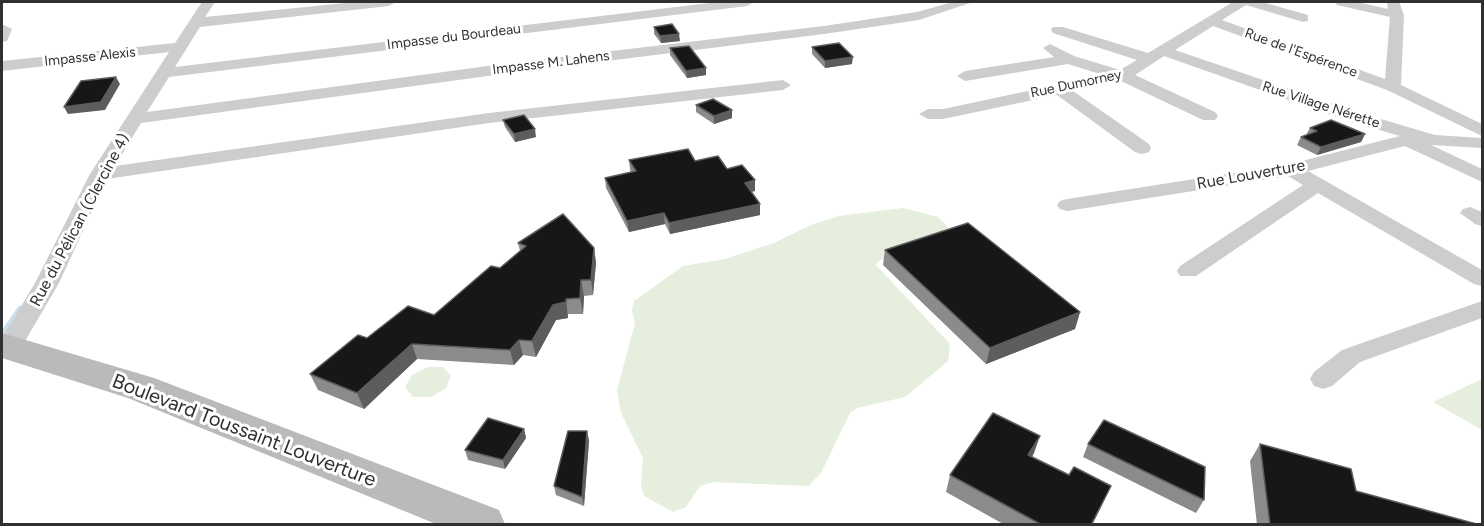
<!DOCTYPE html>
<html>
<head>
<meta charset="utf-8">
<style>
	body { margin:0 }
	#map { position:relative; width:1484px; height:526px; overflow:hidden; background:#fff; font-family:Figtree,sans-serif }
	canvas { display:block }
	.frame { position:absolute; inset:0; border:3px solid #303030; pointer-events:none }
</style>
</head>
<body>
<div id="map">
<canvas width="1484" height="526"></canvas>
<div class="frame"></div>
</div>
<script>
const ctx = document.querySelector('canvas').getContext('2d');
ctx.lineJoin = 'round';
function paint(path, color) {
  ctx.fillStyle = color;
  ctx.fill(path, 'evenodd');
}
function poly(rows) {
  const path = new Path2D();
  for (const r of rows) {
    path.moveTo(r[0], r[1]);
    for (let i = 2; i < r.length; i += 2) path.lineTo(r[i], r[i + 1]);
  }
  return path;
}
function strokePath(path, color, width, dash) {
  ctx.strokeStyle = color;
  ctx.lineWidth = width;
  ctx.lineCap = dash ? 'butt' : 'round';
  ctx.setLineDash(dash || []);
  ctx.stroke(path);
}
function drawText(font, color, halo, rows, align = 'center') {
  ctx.font = font + ' Figtree,sans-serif';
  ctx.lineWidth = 6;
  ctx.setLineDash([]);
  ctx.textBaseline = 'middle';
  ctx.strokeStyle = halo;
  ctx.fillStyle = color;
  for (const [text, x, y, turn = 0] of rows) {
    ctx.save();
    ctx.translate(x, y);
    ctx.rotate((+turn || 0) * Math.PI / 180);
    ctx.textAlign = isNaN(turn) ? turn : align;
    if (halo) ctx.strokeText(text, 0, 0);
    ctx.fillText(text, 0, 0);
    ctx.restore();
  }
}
const green = poly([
	[903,208,938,217,947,226,949,234,878,261,876,265,950,344,948,361,905,397,857,408,850,413,821,473,808,486,714,482,700,486,686,507,673,512,644,496,641,484,643,458,621,413,617,390,635,323,632,310,634,301,683,266,725,259,774,243,811,225,839,216],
	[428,367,443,367,451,376,446,388,431,397,413,397,405,387,412,375],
	[1482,379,1482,430,1433,402]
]);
const stream = poly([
	[5,331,20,309]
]);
const street = poly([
	[202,2,215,2,205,17,356,2,396,2,389,6,200,27,175,67,718,2,754,2,747,6,169,77,147,112,510,63,824,26,917,12,953,2,973,2,919,20,824,34,510,73,141,123,115,166,489,113,783,80,791,85,783,90,489,123,107,179,59,283,18,353,9,356,2,354,2,338,35,283,90,174,169,52,2,71,2,61,175,43,202,2],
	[1233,2,1262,2,1308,15,1308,21,1303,22,1246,5,1222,20,1385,79,1390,17,1337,5,1335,2,1357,2,1388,9,1387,2,1399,2,1404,15,1401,85,1482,124,1482,136,1387,90,1213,26,1175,50,1357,112,1435,135,1482,138,1482,148,1431,145,1482,169,1482,182,1405,146,1308,171,1482,270,1482,286,1474,284,1318,193,1196,276,1180,276,1177,271,1180,266,1303,185,1288,176,1067,211,1060,209,1057,205,1060,201,1067,199,1290,164,1400,136,1345,120,1164,56,1135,75,1215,112,1218,116,1215,120,1203,120,1121,81,1073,91,1149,144,1151,148,1149,152,1142,154,1135,152,1057,95,943,119,928,119,919,114,928,109,943,109,1103,75,1068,64,965,81,957,76,965,71,1054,57,1043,48,1050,44,1074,56,1120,70,1137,60,1053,33,1051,30,1053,27,1063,27,1148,53,1233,2],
	[2,24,12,29,7,41,2,42,2,24],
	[1470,207,1482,212,1482,226,1475,224,1460,213,1463,209,1470,207],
	[1482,301,1482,318,1360,362,1332,386,1323,389,1314,386,1310,379,1314,372,1342,350,1482,301]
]);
const secondary = poly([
	[2,333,154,378,499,510,505,524,436,524,128,398,2,358,2,333]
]);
const wall = poly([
	[654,27,680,41,661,43,654,34],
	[812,47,852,64,825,68,812,54],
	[670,48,706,75,687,78,670,55],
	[696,105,732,110,732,118,714,124,696,112],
	[503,120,536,137,515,142,505,127],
	[1310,128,1365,134,1361,142,1317,155,1297,145,1301,137,1306,135],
	[629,160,695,161,727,169,755,180,755,191,751,192,760,204,760,215,670,234,665,224,629,232,606,188,605,178,631,172,630,170],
	[518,243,594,248,596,263,593,295,584,296,583,314,568,314,568,318,556,320,536,357,523,355,514,365,417,359,364,409,318,390,310,374,367,338,434,315,500,268,520,251],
	[885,250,1080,312,1075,329,986,364,883,265],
	[524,429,526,438,505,469,468,460,465,450],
	[587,431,589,441,584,506,556,495,554,486],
	[1088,444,1204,500,1196,513,1083,457],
	[1260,444,1356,491,1480,525,1257,525,1250,461],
	[1034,453,1032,457,1103,503,1092,525,1005,525,946,492,950,475]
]);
const shadedWall = poly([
	[679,34,680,41,661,43,660,36],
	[853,57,852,64,825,68,825,61],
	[706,68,706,75,687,78,686,71],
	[116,77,120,84,105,110,68,114,64,107],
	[732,110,732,118,714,124,714,116],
	[535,129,536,137,515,142,514,134],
	[1365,134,1361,142,1317,155,1321,147],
	[755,180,755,191,745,193,745,183],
	[760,204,760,215,670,234,669,223],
	[664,213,665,224,629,232,627,221],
	[594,248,596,263,593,295,591,280],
	[581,280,584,296,583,314,580,298],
	[566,299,568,318,556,320,536,357,532,341,553,305],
	[1080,312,1075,329,986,364,990,348],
	[519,340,523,355,514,365,510,350],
	[412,344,417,359,364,409,357,393],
	[524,429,526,438,505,469,503,460],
	[587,431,589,441,584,506,582,497],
	[1040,436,1034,453,1023,471,1028,455],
	[1111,486,1092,525,1091,525]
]);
const building = poly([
	[672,24,679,34,660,36,654,27,672,24],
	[839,43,853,57,825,61,812,47,839,43],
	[689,46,706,68,686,71,670,48,689,46],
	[116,77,101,102,64,107,81,81,116,77],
	[713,99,732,110,714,116,696,105,713,99],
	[524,115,535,129,514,134,503,120,524,115],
	[1331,120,1365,134,1321,147,1301,137,1317,131,1310,128,1331,120],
	[688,149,695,161,718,156,727,169,742,165,755,180,745,183,760,204,669,223,664,213,627,221,605,178,636,171,629,160,688,149],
	[563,214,594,248,591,280,581,280,580,298,566,299,566,302,553,305,532,341,519,340,510,350,412,344,357,393,310,374,358,335,367,338,408,306,434,315,491,266,500,268,526,246,518,243,563,214],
	[968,223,1080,312,990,348,885,250,968,223],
	[993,413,1040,436,1028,455,1069,475,1074,467,1111,486,1091,525,1042,525,950,475,993,413],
	[488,418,524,429,503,460,465,450,488,418],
	[1104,420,1205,467,1204,500,1088,444,1104,420],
	[568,431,587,431,582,497,554,486,568,431],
	[1260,444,1351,469,1356,491,1480,525,1270,525,1260,444]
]);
const farStreetnames = [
	["Impasse du Bourdeau",454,37,-7],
	["Rue de l'Espérence",1301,53,20],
	["Impasse Alexis",90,57,-6],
	["Impasse M. Lahens",551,63,-7],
	["Rue Dumorney",1076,84,-12],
	["Rue Village Nérette",1321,105,18]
];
const streetNames = [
	["Rue Louverture",1251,175,-10],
	["Rue du Pélican (Clercine 4)",80,220,-62]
];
const nearStreetnames = [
	["Boulevard Toussaint Louverture",244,431,21]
];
paint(green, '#e6eedd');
strokePath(stream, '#c8e0ef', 6);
paint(street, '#cdcdcd');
paint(secondary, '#bababa');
paint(wall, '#8b8b8b');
paint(shadedWall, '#5d5d5d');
paint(building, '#171717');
strokePath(building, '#5d5d5d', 1.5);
drawText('14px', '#303030', '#fff', farStreetnames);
drawText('16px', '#303030', '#fff', streetNames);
drawText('20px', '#303030', '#fff', nearStreetnames);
</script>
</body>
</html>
